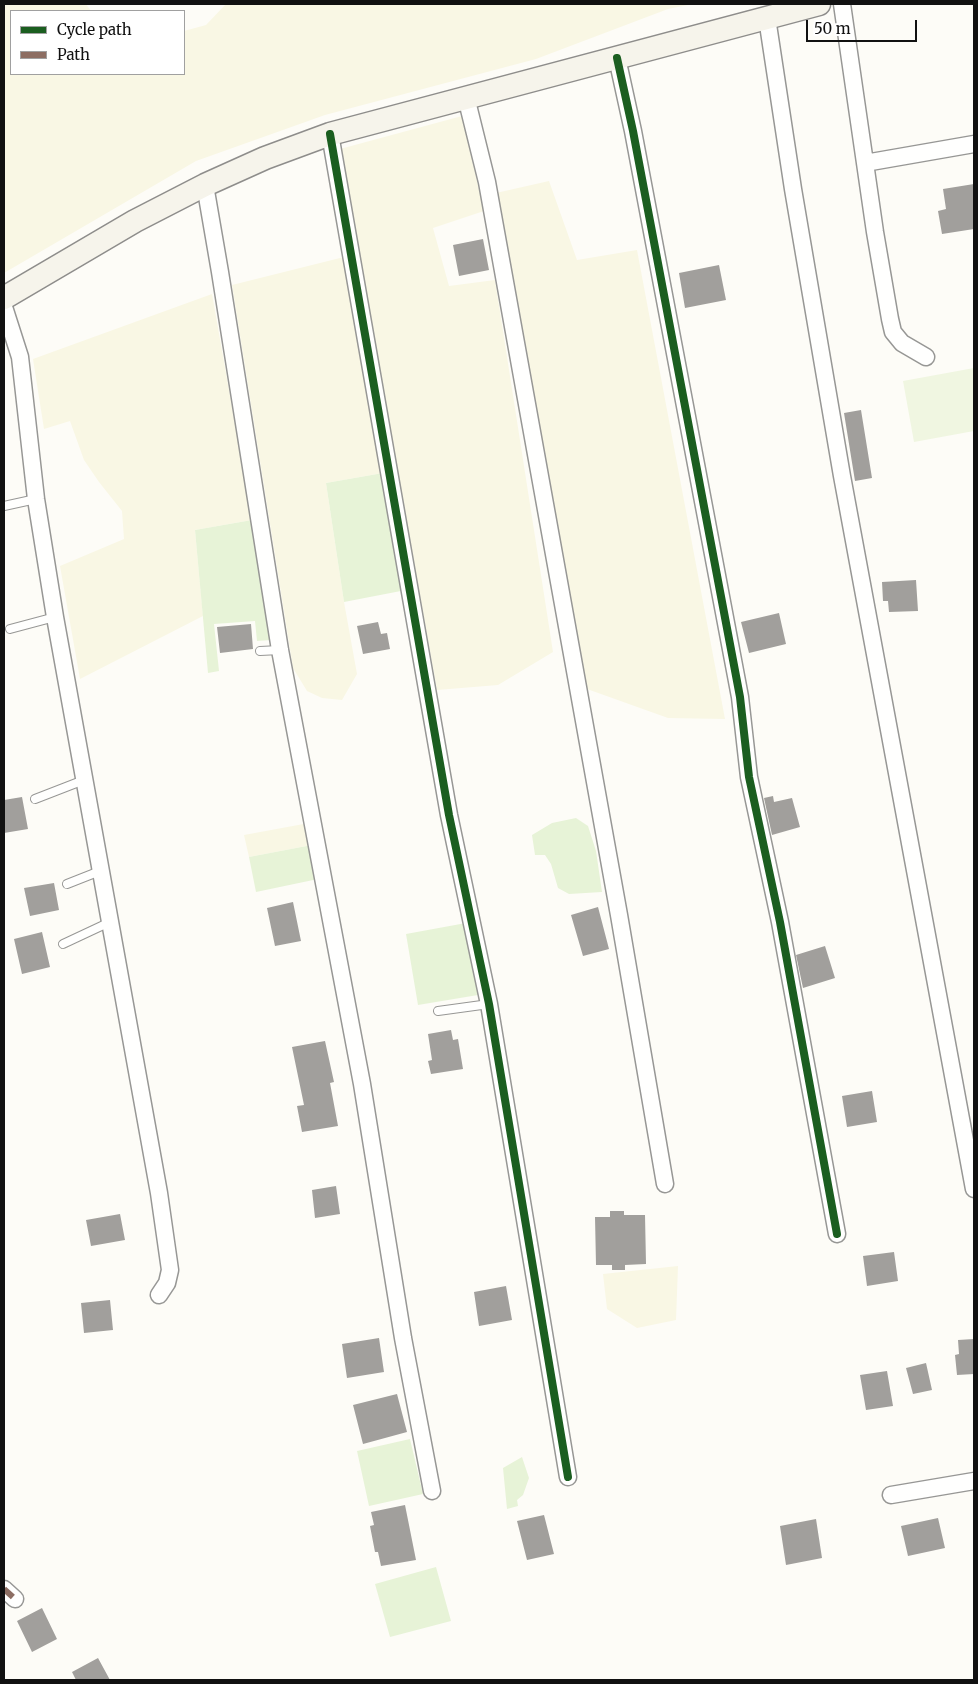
<!DOCTYPE html>
<html>
<head>
<meta charset="utf-8">
<style>
	body { margin:0 }
	#map { position:relative; width:978px; height:1684px; overflow:hidden; background:#fdfcf7; font-family:Merriweather,serif }
	canvas { display:block }
	.frame { position:absolute; inset:0; border:5px solid #111; pointer-events:none }
	.legend { position:absolute; left:10px; top:10px; width:175px; height:65px; box-sizing:border-box; background:#fff; border:1px solid #a0a0a0; margin:0; padding:6px 9px; list-style:none; font-size:15px; color:#111 }
	.legend li { display:flex; align-items:center; gap:10px; height:25px }
	.legend b { width:25px; border:1px solid #a0a0a0 }
	.scale { position:absolute; left:806px; top:20px; width:111px; height:22px; box-sizing:border-box; border:2px solid #111; border-top:0; padding-left:6px; font-size:15px; line-height:18px; white-space:nowrap; color:#111; -webkit-text-stroke:4px #fff; paint-order:stroke }
</style>
</head>
<body>
<div id="map">
<canvas width="978" height="1684"></canvas>
<div class="frame"></div>
<ul class="legend">
<li><b style="height:6px;background:#1b5e20"></b>Cycle path</li>
<li><b style="height:6px;background:#8d6e63"></b>Path</li>
</ul>
<div class="scale">50 m</div>
</div>
<script>
const ctx = document.querySelector('canvas').getContext('2d');
ctx.lineJoin = 'round';
function paint(path, color) {
  ctx.fillStyle = color;
  ctx.fill(path, 'evenodd');
}
function poly(rows) {
  const path = new Path2D();
  for (const r of rows) {
    path.moveTo(r[0], r[1]);
    for (let i = 2; i < r.length; i += 2) path.lineTo(r[i], r[i + 1]);
  }
  return path;
}
function strokePath(path, color, width, dash) {
  ctx.strokeStyle = color;
  ctx.lineWidth = width;
  ctx.lineCap = dash ? 'butt' : 'round';
  ctx.setLineDash(dash || []);
  ctx.stroke(path);
}
const farmland = poly([
	[4,4,86,4,91,11,11,11,11,74,184,74,184,31,206,25,226,4,693,4,668,9,536,59,325,115,196,161,4,273],
	[462,116,484,211,433,228,449,286,495,280,553,652,498,685,437,690,340,149],
	[549,181,577,260,637,250,725,719,668,718,587,689,496,193],
	[344,257,383,473,326,483,344,602,357,674,342,700,322,698,307,691,293,668,232,285],
	[212,294,252,520,195,530,203,616,80,679,60,566,124,539,122,511,99,482,84,460,70,421,44,429,33,359],
	[309,823,312,845,249,857,244,835],
	[678,1266,676,1320,637,1328,607,1309,603,1274]
]);
const green = poly([
	[383,473,406,590,344,602,326,483],
	[252,520,271,640,257,641,255,621,214,624,219,671,208,673,195,530],
	[576,818,588,826,596,851,602,892,569,894,558,888,551,864,545,855,535,855,532,835,552,823],
	[312,845,318,879,256,892,249,857],
	[466,923,478,995,418,1005,406,934],
	[410,1439,423,1494,369,1506,357,1451],
	[522,1457,529,1478,523,1495,517,1500,518,1506,507,1509,503,1468],
	[436,1567,451,1621,390,1637,375,1584]
]);
const pitch = poly([
	[974,368,974,431,914,442,903,381]
]);
const building = poly([
	[974,184,974,229,942,234,938,211,946,209,943,189],
	[483,239,489,270,459,276,453,245],
	[719,265,726,300,685,308,679,273],
	[861,410,872,478,855,481,844,413],
	[916,580,918,611,889,612,888,601,883,601,882,582],
	[779,613,786,644,749,653,741,622],
	[378,622,381,634,387,633,390,649,363,654,357,626],
	[251,624,253,649,220,653,217,627],
	[773,796,774,802,792,798,800,827,772,835,764,798],
	[22,797,28,829,4,833,4,800],
	[54,883,59,910,30,916,24,888],
	[293,902,301,941,275,946,267,908],
	[598,907,609,949,583,956,571,915],
	[42,932,50,967,22,974,14,939],
	[825,946,835,978,803,988,796,955],
	[451,1030,453,1040,458,1039,463,1069,431,1074,428,1061,432,1060,428,1034],
	[325,1041,334,1082,330,1083,338,1126,302,1132,297,1106,304,1105,292,1047],
	[872,1091,877,1122,847,1127,842,1096],
	[336,1186,340,1214,315,1218,312,1190],
	[610,1211,624,1211,624,1215,645,1215,646,1264,625,1265,625,1270,612,1270,612,1265,596,1265,595,1217,610,1217],
	[120,1214,125,1240,91,1246,86,1220],
	[894,1252,898,1281,867,1286,863,1256],
	[506,1286,512,1320,479,1326,474,1292],
	[110,1300,113,1330,84,1333,81,1303],
	[379,1338,384,1372,347,1378,342,1344],
	[974,1339,974,1374,957,1375,955,1355,959,1354,958,1340],
	[926,1363,932,1390,913,1394,906,1368],
	[887,1371,893,1406,866,1410,860,1375],
	[397,1394,407,1432,363,1444,353,1405],
	[405,1505,416,1560,381,1566,378,1552,375,1552,370,1526,374,1525,371,1512],
	[544,1515,554,1554,527,1560,517,1521],
	[938,1518,945,1548,908,1556,901,1526],
	[816,1519,822,1558,786,1565,780,1526],
	[42,1608,57,1639,32,1652,17,1621],
	[98,1658,110,1680,76,1680,72,1672]
]);
const lane = poly([
	[4,506,36,499],
	[10,629,55,617],
	[260,651,280,650],
	[35,799,84,780],
	[67,884,100,871],
	[63,944,110,922],
	[438,1011,489,1004]
]);
const street = poly([
	[842,4,875,232,890,319,893,332,902,343,926,357],
	[767,18,793,189,842,476,974,1189],
	[617,58,633,131,740,697,749,777,780,922,837,1234],
	[466,97,487,182,619,915,665,1184],
	[330,134,449,815,489,1004,568,1477],
	[865,163,974,144],
	[205,185,220,272,280,650,362,1084,403,1338,432,1491],
	[4,307,20,357,36,499,55,617,159,1193,170,1270,167,1283,159,1295],
	[891,1495,974,1481],
	[4,1589,15,1599]
]);
const secondary = poly([
	[4,298,135,221,205,185,265,158,330,134,819,4]
]);
const quiet = poly([
	[4,1589,15,1599]
]);
const cycleway = poly([
	[617,58,633,131,740,697,749,777,780,922,837,1234],
	[330,134,449,815,489,1004,568,1477]
]);
paint(farmland, '#f9f7e4');
paint(green, '#e7f3d7');
paint(pitch, '#f0f6e1');
paint(building, '#a19f9c');
strokePath(lane, '#979795', 10);
strokePath(street, '#979795', 19);
strokePath(secondary, '#8e8d8b', 25);
strokePath(lane, '#fffffe', 8);
strokePath(street, '#fffffe', 16);
strokePath(secondary, '#f6f4eb', 22);
strokePath(quiet, '#8d6e63', 6, [12, 6]);
strokePath(cycleway, '#1b5e20', 8);
</script>
</body>
</html>
